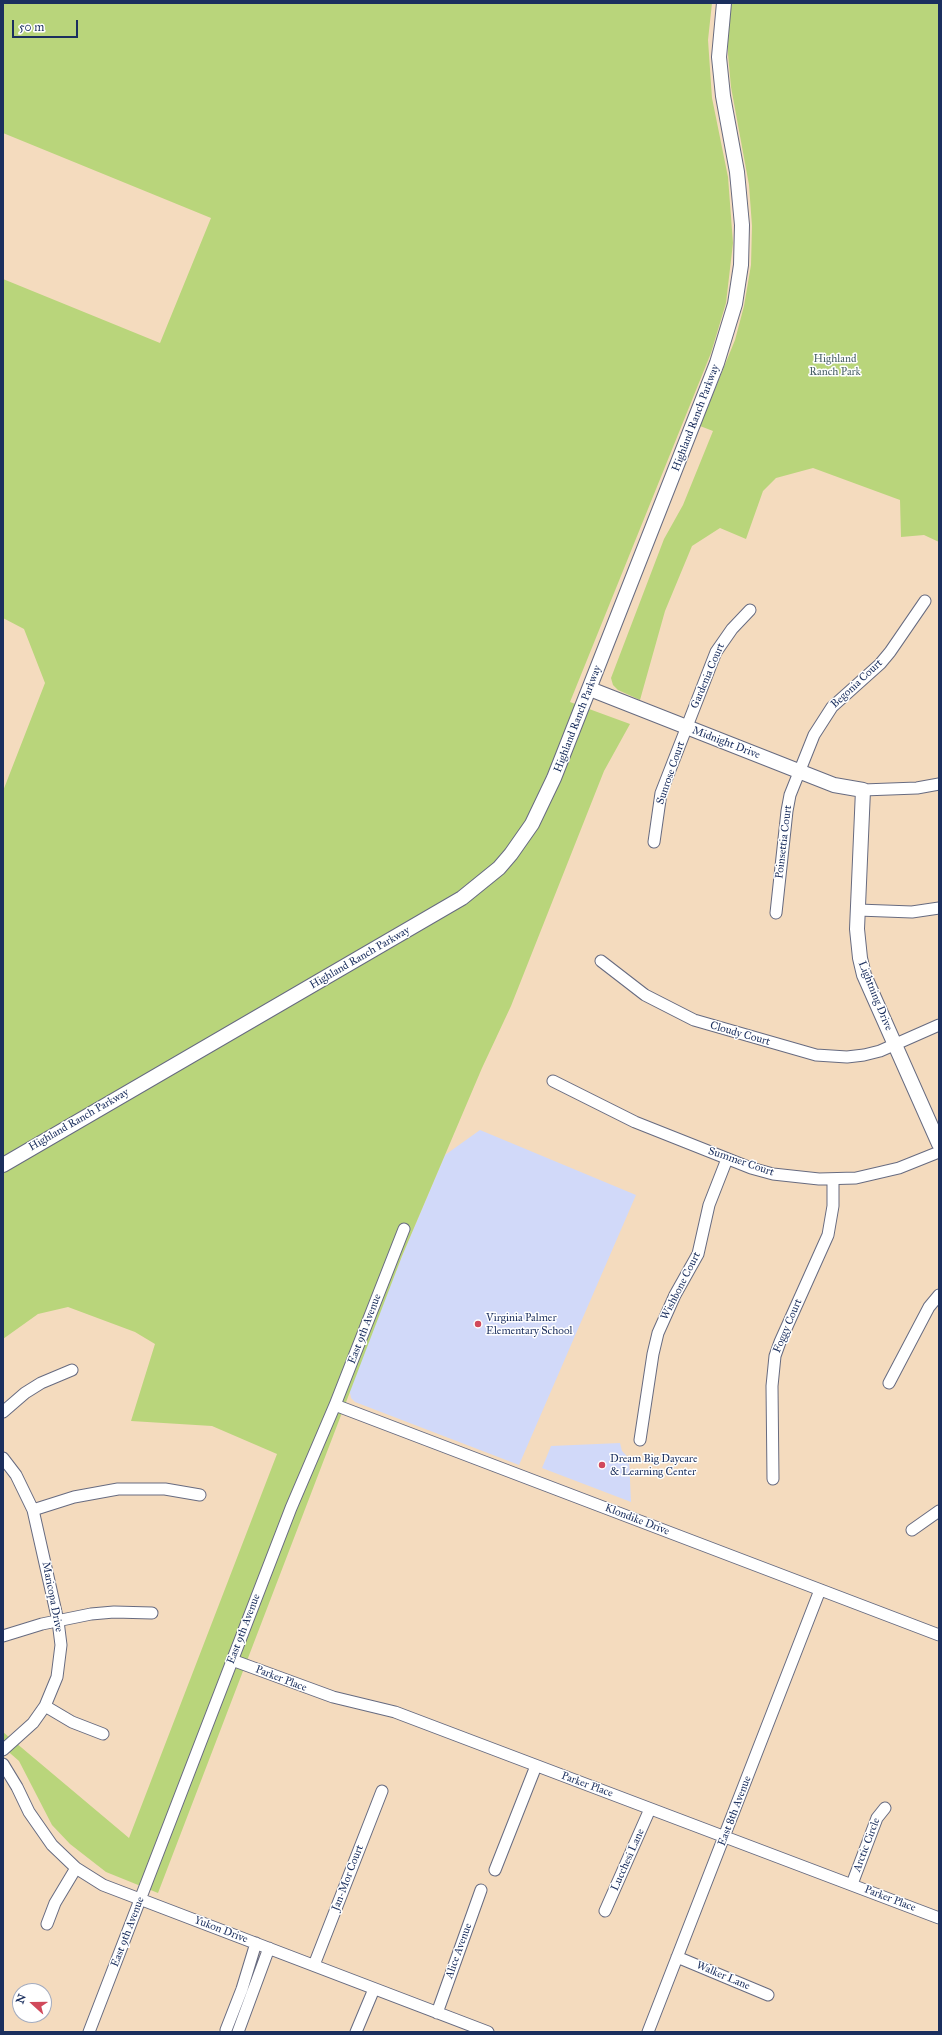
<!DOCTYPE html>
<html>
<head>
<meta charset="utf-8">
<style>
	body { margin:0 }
	#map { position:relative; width:942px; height:2035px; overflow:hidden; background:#f4dbbe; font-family:"IM FELL Great Primer",serif }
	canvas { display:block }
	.frame { position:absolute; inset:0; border:4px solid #1b2f5e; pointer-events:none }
	.north { position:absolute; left:12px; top:1983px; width:40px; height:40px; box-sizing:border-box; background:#fff; border:1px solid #a4acbf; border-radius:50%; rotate:291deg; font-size:11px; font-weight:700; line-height:16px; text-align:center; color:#1b2f5e }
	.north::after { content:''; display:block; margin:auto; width:14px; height:18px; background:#d1495b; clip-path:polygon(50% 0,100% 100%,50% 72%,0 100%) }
	.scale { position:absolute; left:12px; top:20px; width:66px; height:18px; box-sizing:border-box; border:2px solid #1b2f5e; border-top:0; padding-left:5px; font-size:12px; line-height:14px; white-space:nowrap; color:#1b2f5e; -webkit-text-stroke:3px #fff; paint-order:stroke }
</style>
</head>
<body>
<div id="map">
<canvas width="942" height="2035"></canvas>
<div class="frame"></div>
<div class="north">N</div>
<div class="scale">50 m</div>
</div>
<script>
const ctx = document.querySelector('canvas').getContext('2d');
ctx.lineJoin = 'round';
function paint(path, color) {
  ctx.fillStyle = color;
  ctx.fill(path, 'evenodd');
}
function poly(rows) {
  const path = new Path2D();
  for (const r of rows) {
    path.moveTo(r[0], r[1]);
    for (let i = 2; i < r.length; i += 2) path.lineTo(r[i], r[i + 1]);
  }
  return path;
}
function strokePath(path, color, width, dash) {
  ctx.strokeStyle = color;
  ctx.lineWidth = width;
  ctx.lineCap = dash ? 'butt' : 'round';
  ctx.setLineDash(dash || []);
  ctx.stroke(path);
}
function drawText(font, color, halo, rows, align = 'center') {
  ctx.font = font + ' "IM FELL Great Primer",serif';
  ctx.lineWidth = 3;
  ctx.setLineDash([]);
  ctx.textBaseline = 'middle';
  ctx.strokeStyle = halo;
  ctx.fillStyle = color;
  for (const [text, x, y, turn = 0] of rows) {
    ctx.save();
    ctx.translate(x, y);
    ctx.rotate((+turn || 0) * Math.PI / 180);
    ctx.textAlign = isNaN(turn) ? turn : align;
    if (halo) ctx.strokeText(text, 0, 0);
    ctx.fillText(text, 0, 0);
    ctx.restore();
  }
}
const built = poly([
	[480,1130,636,1195,519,1465,355,1402,351,1398,350,1393,348,1392,402,1256,445,1155],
	[620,1443,622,1451,629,1458,631,1502,542,1468,551,1446]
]);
const green = poly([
	[3,3,712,3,708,40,712,98,728,177,733,243,726,303,711,353,570,702,630,724,604,771,511,1006,482,1068,402,1256,158,1893,106,1872,70,1844,52,1825,19,1761,3,1747,3,1732,129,1838,277,1454,212,1426,131,1421,155,1344,135,1332,68,1307,38,1314,3,1339,3,791,45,683,24,629,3,618,3,279,160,343,211,218,3,133],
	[732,3,939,3,939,542,924,535,901,537,900,500,813,468,776,478,763,491,746,539,720,528,692,546,665,611,640,700,618,690,613,685,611,678,664,539,683,505,713,431,700,426,735,340,744,306,751,265,752,226,749,185,731,87,728,54,728,24]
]);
const minor = poly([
	[863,790,917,788,939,784],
	[654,842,661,793,716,652,732,629,750,610],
	[858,910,912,912,939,908],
	[776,913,787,811,790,795,814,735,832,707,880,664,890,652,925,601],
	[601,961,645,995,694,1020,816,1055,847,1057,864,1055,880,1051,939,1025],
	[553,1081,635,1122,751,1168,773,1174,819,1179,856,1178,899,1168,939,1152],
	[889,1383,929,1307,939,1295],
	[335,1405,939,1635],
	[3,1412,25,1393,41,1383,72,1370],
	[640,1440,653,1354,658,1333,675,1295,698,1254,709,1205,727,1159],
	[3,1458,16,1475,33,1510,58,1621,61,1645,57,1677,45,1706,33,1723,3,1750],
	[773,1479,772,1386,775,1356,780,1342,828,1235,833,1206,833,1179],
	[33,1510,74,1497,118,1489,165,1489,200,1495],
	[912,1530,939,1511],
	[3,1636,42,1624,91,1614,114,1612,152,1613],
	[232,1660,333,1697,395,1712,939,1918],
	[45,1706,72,1722,103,1734],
	[3,1764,17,1787,29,1812,52,1845,76,1868,103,1885,488,2032],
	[495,1870,536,1766],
	[852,1884,877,1818,885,1808],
	[605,1911,650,1809],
	[47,1924,55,1903,76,1868],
	[677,1957,768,1995],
	[314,1965,382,1791],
	[437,2013,481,1890],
	[226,2030,242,1989,256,1943],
	[89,2032,291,1508,335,1405,404,1229],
	[238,2032,269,1948],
	[356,2032,374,1989],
	[648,2032,820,1590]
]);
const major = poly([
	[590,689,834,785,863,790,857,929,860,958,864,975,939,1144],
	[3,1165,462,898,499,868,511,854,532,824,554,778,717,363,735,304,741,265,742,225,737,172,723,96,719,57,724,3]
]);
const markers = [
	[478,1324,4,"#d1495b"],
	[602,1465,4,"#d1495b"]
];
const parkNames = [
	["Highland",835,359],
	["Ranch Park",835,372]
];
const streetNames = [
	["Highland Ranch Parkway",696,418,-69],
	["Gardenia Court",708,676,-67],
	["Begonia Court",857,684,-43],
	["Highland Ranch Parkway",578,719,-69],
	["Midnight Drive",726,743,21],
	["Sunrose Court",671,773,-71],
	["Poinsettia Court",784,842,-83],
	["Highland Ranch Parkway",360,958,-30],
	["Lightning Drive",875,996,68],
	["Cloudy Court",740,1034,16],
	["Highland Ranch Parkway",79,1120,-30],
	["Summer Court",741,1162,19],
	["Wishbone Court",681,1286,-63],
	["Foggy Court",788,1326,-67],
	["East 9th Avenue",365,1329,-69],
	["Klondike Drive",637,1520,21],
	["Maricopa Drive",52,1597,79],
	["East 9th Avenue",244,1629,-69],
	["Parker Place",281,1679,21],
	["Parker Place",587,1785,20],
	["East 8th Avenue",735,1811,-69],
	["Arctic Circle",867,1845,-69],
	["Lucchesi Lane",628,1860,-66],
	["Jan-Mor Court",348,1878,-69],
	["Parker Place",890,1899,21],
	["Yukon Drive",221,1930,21],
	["East 9th Avenue",128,1932,-69],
	["Alice Avenue",459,1951,-70],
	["Walker Lane",723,1976,23]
];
const poiNames = [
	["Virginia Palmer",486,1318],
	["Elementary School",486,1331],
	["Dream Big Daycare",610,1459],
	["& Learning Center",610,1472]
];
paint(built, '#d1d9f9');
paint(green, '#b9d57b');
strokePath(minor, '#676b80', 13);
strokePath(major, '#676b80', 16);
strokePath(minor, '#fff', 11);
strokePath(major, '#fff', 14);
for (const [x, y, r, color] of markers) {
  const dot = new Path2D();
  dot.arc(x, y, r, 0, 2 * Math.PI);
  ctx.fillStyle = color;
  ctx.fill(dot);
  strokePath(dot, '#fff', 1.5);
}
drawText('11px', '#4a6167', '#fff', parkNames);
drawText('11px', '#1b2f5e', '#fff', streetNames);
drawText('11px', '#1b2f5e', '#fff', poiNames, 'left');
</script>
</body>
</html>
